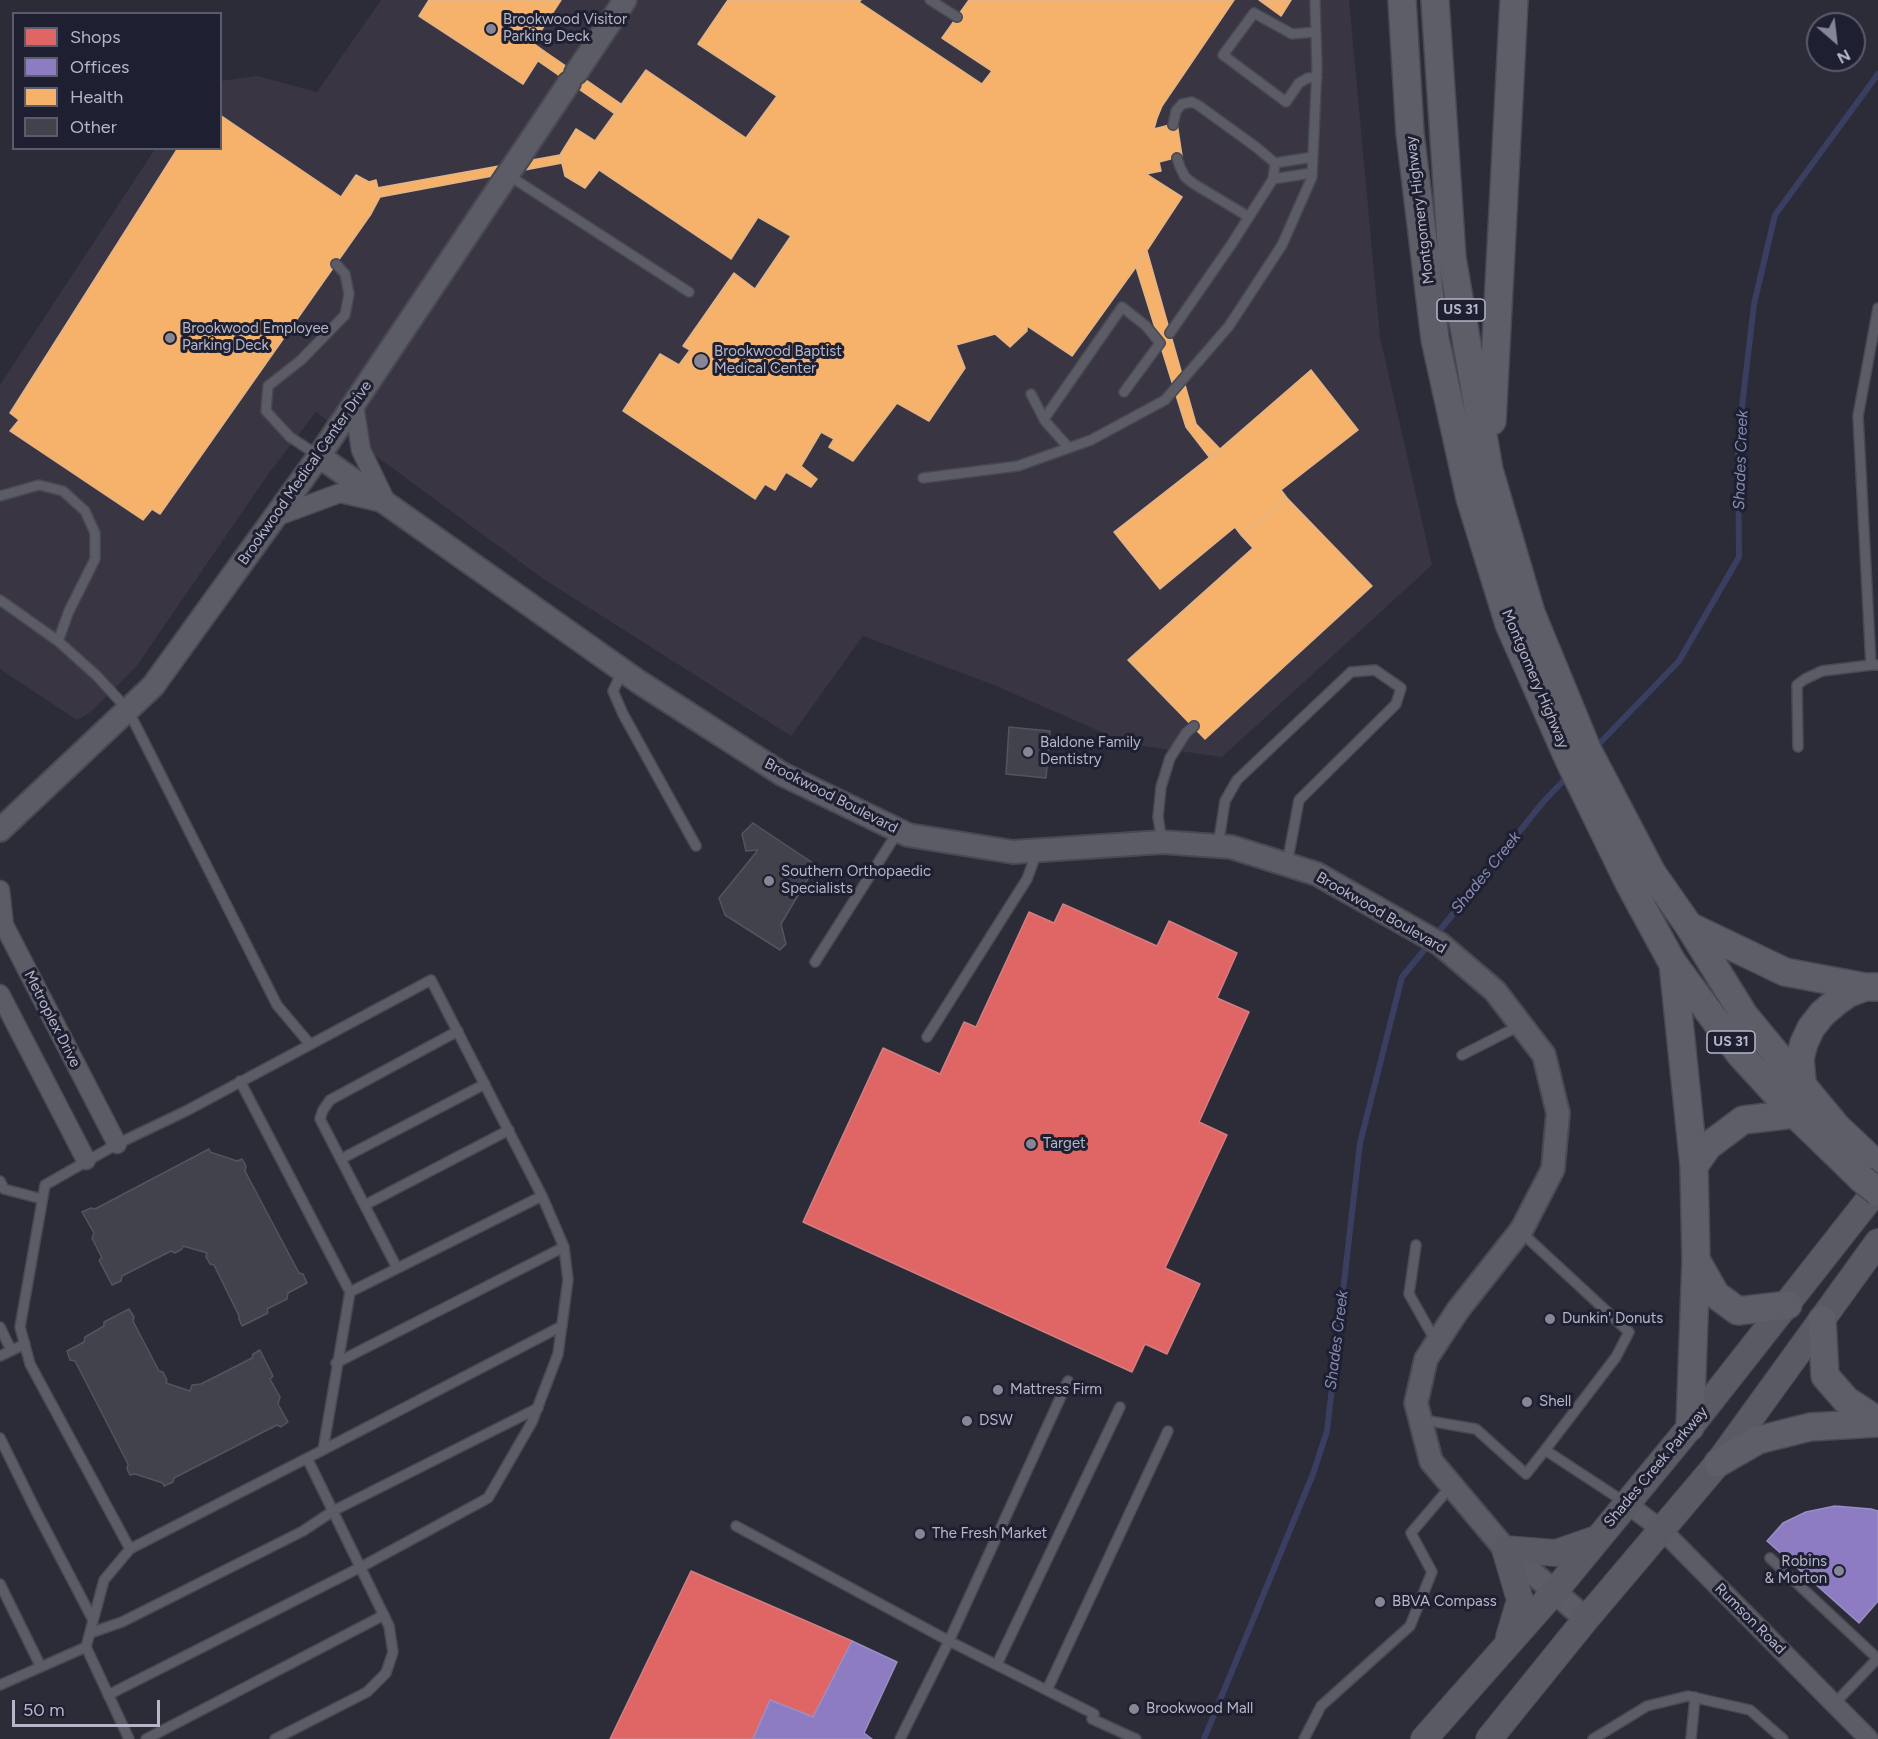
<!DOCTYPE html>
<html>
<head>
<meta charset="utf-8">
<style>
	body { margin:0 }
	#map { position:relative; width:1878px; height:1739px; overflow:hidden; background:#2b2c38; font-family:Figtree,sans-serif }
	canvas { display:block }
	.legend { position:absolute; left:12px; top:12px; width:210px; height:138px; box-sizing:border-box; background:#1e2032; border:2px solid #5a5c6e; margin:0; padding:8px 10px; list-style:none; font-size:18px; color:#b5b7c8 }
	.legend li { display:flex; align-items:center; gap:12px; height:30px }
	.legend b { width:30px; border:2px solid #5a5c6e }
	.north { position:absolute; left:1806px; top:12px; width:60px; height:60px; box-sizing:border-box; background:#1e2032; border:2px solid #5a5c6e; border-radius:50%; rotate:152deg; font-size:16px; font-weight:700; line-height:24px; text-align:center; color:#b5b7c8 }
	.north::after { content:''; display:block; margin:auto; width:21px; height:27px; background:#858696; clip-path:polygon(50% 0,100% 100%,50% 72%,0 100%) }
	.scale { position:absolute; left:12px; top:1700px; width:148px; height:27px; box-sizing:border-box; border:3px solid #b5b7c8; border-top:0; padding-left:8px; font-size:18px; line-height:21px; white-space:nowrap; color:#b5b7c8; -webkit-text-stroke:4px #1e2032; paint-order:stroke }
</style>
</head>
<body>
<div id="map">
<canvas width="1878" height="1739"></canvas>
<ul class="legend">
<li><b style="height:16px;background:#e06666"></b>Shops</li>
<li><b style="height:16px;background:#8e7cc3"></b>Offices</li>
<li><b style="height:16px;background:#f6b26b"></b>Health</li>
<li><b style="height:16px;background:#41424c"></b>Other</li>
</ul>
<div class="north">N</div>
<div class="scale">50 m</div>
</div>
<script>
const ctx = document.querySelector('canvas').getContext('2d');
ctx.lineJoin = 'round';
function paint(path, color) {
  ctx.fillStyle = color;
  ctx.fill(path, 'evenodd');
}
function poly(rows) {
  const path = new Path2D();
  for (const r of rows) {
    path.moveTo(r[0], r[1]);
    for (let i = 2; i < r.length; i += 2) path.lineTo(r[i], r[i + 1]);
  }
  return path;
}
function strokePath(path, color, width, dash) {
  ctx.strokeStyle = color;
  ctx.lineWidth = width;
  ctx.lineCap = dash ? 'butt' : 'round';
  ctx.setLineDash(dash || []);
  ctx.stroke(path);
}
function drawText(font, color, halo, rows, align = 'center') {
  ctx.font = font + ' Figtree,sans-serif';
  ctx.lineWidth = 6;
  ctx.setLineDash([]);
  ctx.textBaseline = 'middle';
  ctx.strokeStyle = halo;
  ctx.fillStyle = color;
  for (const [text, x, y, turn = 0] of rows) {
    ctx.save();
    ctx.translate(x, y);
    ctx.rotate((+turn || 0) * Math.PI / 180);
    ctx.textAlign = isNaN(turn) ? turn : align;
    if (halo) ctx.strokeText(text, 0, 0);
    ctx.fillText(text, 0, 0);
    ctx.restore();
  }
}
const medical = poly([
	[381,0,1349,0,1380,337,1432,565,1222,757,1129,744,994,685,863,636,791,736,542,578,316,412,269,473,136,667,91,712,77,720,0,669,0,385,155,149,220,148,221,81,257,76,317,92]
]);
const shops = poly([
	[1063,904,1157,946,1169,921,1237,953,1217,998,1249,1012,1199,1122,1227,1135,1165,1268,1200,1284,1167,1354,1145,1344,1132,1372,803,1222,883,1048,940,1074,964,1022,976,1027,1029,912,1054,923,1063,904],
	[691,1571,852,1641,813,1717,770,1700,753,1739,610,1739,691,1571]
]);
const offices = poly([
	[1835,1506,1871,1509,1878,1511,1878,1601,1859,1623,1767,1541,1783,1523,1806,1512,1835,1506],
	[852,1641,897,1662,864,1733,872,1739,753,1739,770,1700,813,1717,852,1641]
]);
const health = poly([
	[429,0,561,0,533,43,544,51,523,84,419,16,429,0],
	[728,0,861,0,859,2,982,84,992,71,942,38,969,0,1234,0,1162,106,1157,118,1154,129,1177,123,1182,156,1159,162,1161,171,1146,174,1182,197,1136,267,1072,356,1027,326,1027,331,1010,347,995,334,956,345,965,368,929,421,897,403,853,461,829,447,834,439,821,432,801,466,817,479,811,487,786,472,775,490,765,484,755,499,623,411,660,354,679,365,690,350,683,346,734,273,755,289,791,236,758,217,731,259,599,170,585,188,565,176,560,155,576,129,595,141,646,70,746,138,777,96,698,44,728,0],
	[1259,0,1291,0,1281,16,1259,0],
	[544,51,621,104,615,114,538,61,544,51],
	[220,115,341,197,356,175,369,182,376,180,380,197,371,214,160,514,152,509,143,520,10,431,19,420,10,413,178,148,220,148,220,115],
	[560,155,562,163,380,197,377,188,560,155],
	[1147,251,1196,424,1220,449,1210,458,1186,427,1136,267,1147,251],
	[1311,370,1358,430,1281,490,1287,498,1241,535,1235,527,1160,589,1114,532,1220,449,1311,370],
	[1287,498,1372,586,1205,739,1128,660,1253,548,1241,535,1287,498]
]);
const stream = poly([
	[1595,748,1679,661,1739,557,1738,441,1754,304,1775,215,1878,74],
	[1436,935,1544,801,1569,775],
	[1204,1739,1313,1474,1327,1431,1360,1143,1402,977,1430,943]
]);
const building = poly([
	[1009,727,1050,731,1046,778,1006,774,1009,727],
	[753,823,816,865,781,924,786,944,780,950,725,915,719,898,758,850,746,851,742,834,753,823],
	[209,1149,210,1152,237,1161,242,1159,246,1166,245,1171,299,1273,303,1274,307,1283,288,1293,287,1299,267,1309,268,1313,242,1326,239,1319,239,1316,214,1265,210,1264,206,1257,207,1253,183,1246,182,1249,175,1253,171,1251,122,1276,121,1281,112,1285,99,1260,102,1258,92,1238,94,1233,82,1212,91,1208,95,1209,209,1149],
	[129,1309,134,1317,133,1321,159,1371,163,1372,167,1380,166,1383,190,1391,192,1385,201,1384,252,1358,253,1354,260,1350,273,1376,270,1379,280,1397,278,1404,288,1422,281,1427,277,1425,174,1478,173,1482,164,1486,163,1483,135,1474,130,1475,127,1469,128,1464,75,1361,70,1360,67,1351,84,1342,85,1337,104,1326,104,1322,129,1309]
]);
const service = poly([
	[930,0,957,17],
	[1316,32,1292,34,1254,13,1223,55,1286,102,1299,83,1308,78,1317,77],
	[1173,125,1176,111,1182,104,1192,102,1198,105,1256,147,1275,163],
	[1177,158,1180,167,1185,177,1194,184,1249,217],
	[1275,163,1313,157],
	[508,175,689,292],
	[1273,179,1312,173],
	[1878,308,1858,416,1871,665,1878,665],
	[1170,333,1231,245,1273,179,1275,163],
	[1031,394,1045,421,1068,447],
	[1044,419,1122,307,1146,326,1160,343,1124,392],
	[319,456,290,437,266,411,268,386,301,360,345,315,349,294,345,274,336,264],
	[923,478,1018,466,1091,440,1165,400,1229,326,1282,245,1312,177,1317,67,1315,0],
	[0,496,39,485,63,491,85,511,95,533,95,559,69,611,58,641],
	[0,600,58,641,97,676,128,710,277,1005,309,1043],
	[623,670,613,691,623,714,696,846],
	[1798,747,1797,685,1805,679,1822,671,1871,665],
	[1162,842,1158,817,1161,787,1170,758,1186,733,1194,726],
	[1218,846,1225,801,1237,780,1351,672,1375,670,1401,688,1396,704,1299,800,1287,864],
	[815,962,899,830],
	[927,1037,1027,879,1037,852],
	[1462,1055,1521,1025],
	[341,1159,485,1084],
	[0,1181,4,1189,42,1199],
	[365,1205,509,1130],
	[1520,1231,1629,1332,1616,1357,1545,1450,1626,1503],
	[1416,1245,1409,1294,1435,1340],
	[397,1268,320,1119,323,1110,330,1100,458,1031],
	[350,1292,542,1196],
	[0,1327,11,1350],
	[0,1356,25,1344],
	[336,1363,564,1247],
	[1423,1420,1476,1429,1526,1474,1545,1450],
	[0,1438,36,1511,93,1620],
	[323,1450,562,1326],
	[736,1526,949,1641,1068,1381],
	[1770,1558,1878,1659],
	[0,1584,41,1667],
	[90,1633,122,1622,303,1531,333,1511,538,1408],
	[997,1664,1120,1407],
	[0,1685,86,1647],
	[1047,1690,1168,1431],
	[108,1695,361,1567,488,1498,532,1422,558,1354,568,1280,564,1247,542,1196,431,980,186,1111,117,1144,45,1185,20,1327,30,1364,130,1549],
	[1834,1704,1878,1658],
	[1092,1719,1136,1739],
	[129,1739,86,1647,104,1580,130,1549,323,1450,350,1292,240,1081],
	[146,1739,384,1615],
	[275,1739,367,1692,386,1673,393,1652,389,1626,307,1458],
	[900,1739,949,1641,1094,1714],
	[1304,1739,1321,1706,1410,1626,1432,1572,1411,1533,1451,1486],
	[1593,1739,1647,1706,1688,1696,1750,1710,1783,1739],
	[1691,1739,1695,1697]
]);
const minor = poly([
	[354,405,361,450,387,504],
	[275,517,340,493,379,502],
	[0,890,4,925,117,1144],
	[0,994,86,1160],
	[1626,1503,1662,1530,1869,1739]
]);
const tertiary = poly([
	[576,73,625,0],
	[319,456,639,682,782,774,908,835,1013,852,1162,842,1231,847,1317,874,1440,944,1495,991,1544,1055,1558,1113,1553,1169,1522,1229,1458,1310,1426,1359,1416,1403,1431,1461,1505,1549,1586,1619],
	[0,830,153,686,319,456,569,83]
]);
const secondary = poly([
	[1509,1637,1520,1600,1505,1549,1556,1553,1596,1539],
	[1424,1739,1555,1591,1690,1427,1878,1188],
	[1489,1739,1586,1619,1718,1463,1878,1242]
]);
const primary = poly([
	[1402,0,1410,133,1435,339,1470,498,1509,624,1569,760,1629,883,1672,962,1740,1054,1795,1114,1862,1179],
	[1435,0,1452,258,1489,470,1531,613,1587,749,1652,873,1689,926,1744,1015,1837,1127,1878,1166],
	[1492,421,1514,0],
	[1689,926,1785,972,1865,987,1878,987],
	[1673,963,1694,1166,1696,1260,1690,1427],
	[1802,1082,1800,1058,1804,1043,1811,1028,1822,1014,1836,1002,1849,993,1865,987],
	[1694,1166,1708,1146,1743,1120,1795,1114],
	[1696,1260,1716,1295,1738,1311,1788,1305],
	[1822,1320,1825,1376,1846,1400,1878,1421],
	[1718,1463,1758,1440,1810,1427,1878,1423]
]);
const primaryBridge = poly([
	[1862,1179,1878,1192]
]);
const markers = [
	[491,29,6,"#858696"],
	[170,338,6,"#858696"],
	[701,361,8,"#858696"],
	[1028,752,6,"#858696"],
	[769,881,6,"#858696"],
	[1031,1144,6,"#858696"],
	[1550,1319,6,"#858696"],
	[998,1390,6,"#858696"],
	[1527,1402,6,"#858696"],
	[967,1421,6,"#858696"],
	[920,1534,6,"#858696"],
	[1839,1571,6,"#858696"],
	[1380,1602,6,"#858696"],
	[1134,1709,6,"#858696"]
];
const shields = [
	[1461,310,48],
	[1731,1042,48]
];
const shieldNames = [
	["US 31",1461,310],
	["US 31",1731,1042]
];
const poiNames = [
	["Brookwood Visitor",503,20],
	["Parking Deck",503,37],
	["Brookwood Employee",182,329],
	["Parking Deck",182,346],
	["Brookwood Baptist",714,352],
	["Medical Center",714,369],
	["Baldone Family",1040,743],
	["Dentistry",1040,760],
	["Southern Orthopaedic",781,872],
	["Specialists",781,889],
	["Target",1043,1144],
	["Dunkin' Donuts",1562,1319],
	["Mattress Firm",1010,1390],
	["Shell",1539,1402],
	["DSW",979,1421],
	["The Fresh Market",932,1534],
	["Robins",1827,1562,"right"],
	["& Morton",1827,1579,"right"],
	["BBVA Compass",1392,1602],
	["Brookwood Mall",1146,1709]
];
const streetNames = [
	["Montgomery Highway",1420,210,-97],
	["Brookwood Medical Center Drive",305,473,-55],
	["Montgomery Highway",1535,679,67],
	["Brookwood Boulevard",831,796,27],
	["Brookwood Boulevard",1381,913,30],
	["Metroplex Drive",52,1019,63],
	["Shades Creek Parkway",1656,1467,-50],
	["Rumson Road",1750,1619,45]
];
const waterNames = [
	["Shades Creek",1741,460,-88],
	["Shades Creek",1486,873,-51],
	["Shades Creek",1337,1340,-83]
];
paint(medical, '#3a3543');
paint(shops, '#e06666');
strokePath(shops, '#d37e83', 1.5);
paint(offices, '#8e7cc3');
strokePath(offices, '#9a8ec4', 1.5);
paint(health, '#f6b26b');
strokePath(health, '#e2b487', 1.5);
strokePath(stream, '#3a3e61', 6);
paint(building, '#41424c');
strokePath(building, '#53545f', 1.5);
strokePath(service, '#484952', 12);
strokePath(minor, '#484952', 21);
strokePath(tertiary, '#484952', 26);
strokePath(secondary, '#484952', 28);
strokePath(primary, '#484955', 30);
strokePath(service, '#5b5c65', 9);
strokePath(minor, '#5b5c65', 18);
strokePath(tertiary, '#5b5c65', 22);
strokePath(secondary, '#595a64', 26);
strokePath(primary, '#5d5e67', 27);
strokePath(primaryBridge, '#484955', 30, []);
strokePath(primaryBridge, '#5d5e67', 27);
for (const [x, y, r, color] of markers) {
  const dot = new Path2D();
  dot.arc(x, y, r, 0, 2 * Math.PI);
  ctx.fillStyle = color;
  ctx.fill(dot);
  strokePath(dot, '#1e2032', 2);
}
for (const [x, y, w] of shields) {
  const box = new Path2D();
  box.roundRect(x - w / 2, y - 11, w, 22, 4.5);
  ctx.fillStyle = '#1e2032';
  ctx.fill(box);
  strokePath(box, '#b5b7c8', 1.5);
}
drawText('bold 14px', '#b5b7c8', null, shieldNames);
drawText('15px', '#b5b7c8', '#1e2032', poiNames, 'left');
drawText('15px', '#b5b7c8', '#1e2032', streetNames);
drawText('italic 16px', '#868bb2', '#1e2032', waterNames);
</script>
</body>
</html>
